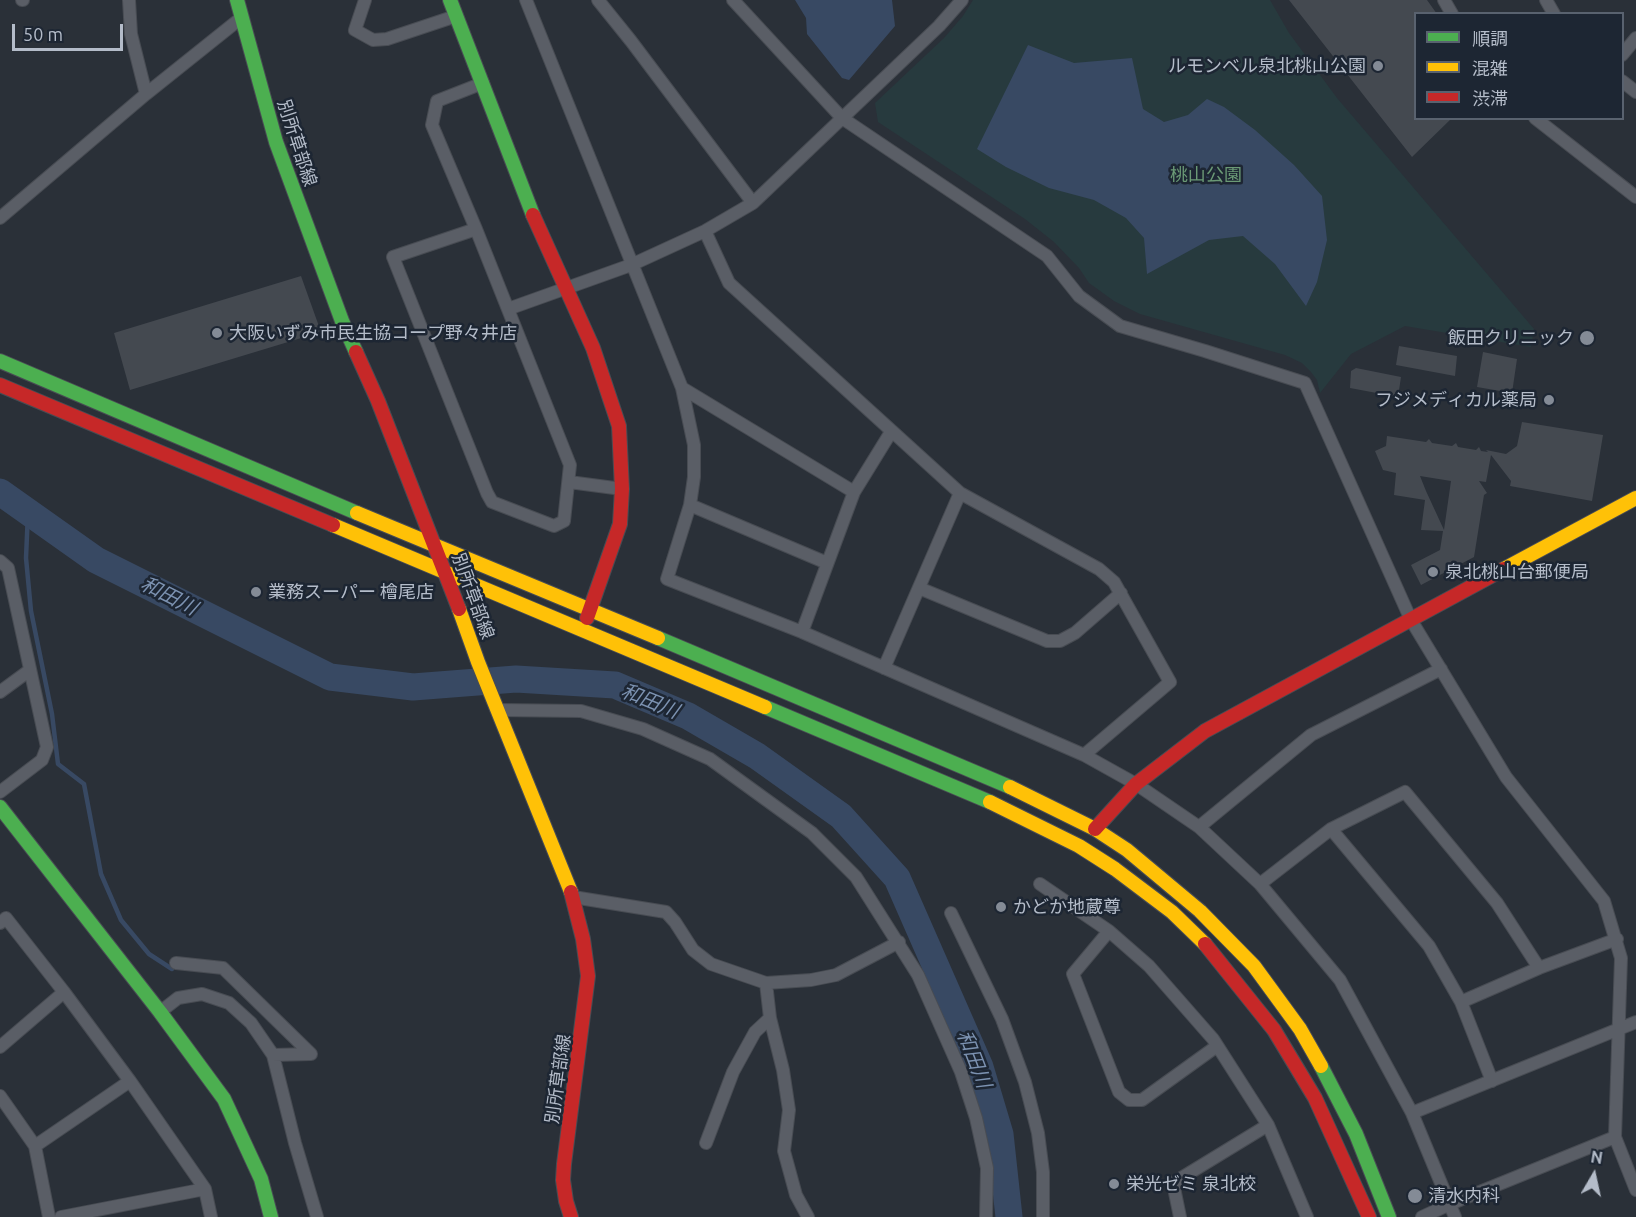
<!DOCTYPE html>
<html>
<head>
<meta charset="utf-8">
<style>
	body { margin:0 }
	#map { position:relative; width:1636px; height:1217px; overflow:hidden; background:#2a3038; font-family:Ubuntu,"Noto Sans JP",sans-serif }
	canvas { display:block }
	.legend { position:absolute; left:1414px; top:12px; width:210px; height:108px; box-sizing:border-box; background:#1d2633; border:2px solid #59626f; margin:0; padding:8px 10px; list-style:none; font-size:18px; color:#b4bcc9 }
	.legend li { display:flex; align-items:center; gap:12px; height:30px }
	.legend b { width:30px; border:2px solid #59626f }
	.north { position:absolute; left:1564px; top:1145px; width:60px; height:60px; -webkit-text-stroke:4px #1d2633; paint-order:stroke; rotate:9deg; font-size:16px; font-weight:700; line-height:24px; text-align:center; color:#b4bcc9 }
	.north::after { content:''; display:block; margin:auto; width:21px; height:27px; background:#b4bcc9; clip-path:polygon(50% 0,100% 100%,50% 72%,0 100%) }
	.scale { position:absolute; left:12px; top:24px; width:111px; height:27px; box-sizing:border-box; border:3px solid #b4bcc9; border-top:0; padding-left:8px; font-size:18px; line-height:21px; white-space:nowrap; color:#b4bcc9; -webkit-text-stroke:4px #1d2633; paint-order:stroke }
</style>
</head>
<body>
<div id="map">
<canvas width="1636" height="1217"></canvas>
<ul class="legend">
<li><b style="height:8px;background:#4caf50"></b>順調</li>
<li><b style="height:8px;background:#ffc107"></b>混雑</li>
<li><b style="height:8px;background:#c62828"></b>渋滞</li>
</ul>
<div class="north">N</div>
<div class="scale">50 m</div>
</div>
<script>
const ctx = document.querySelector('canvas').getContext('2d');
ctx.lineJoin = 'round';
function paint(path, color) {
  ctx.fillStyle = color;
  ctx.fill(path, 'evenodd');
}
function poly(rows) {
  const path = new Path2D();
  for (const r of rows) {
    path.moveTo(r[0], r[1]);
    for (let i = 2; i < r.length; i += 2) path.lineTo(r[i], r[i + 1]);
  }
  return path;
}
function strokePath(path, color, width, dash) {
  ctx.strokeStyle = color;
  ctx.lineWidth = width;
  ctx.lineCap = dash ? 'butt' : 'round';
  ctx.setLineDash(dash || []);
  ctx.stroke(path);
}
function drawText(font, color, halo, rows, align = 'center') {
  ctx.font = font + ' Ubuntu,"Noto Sans JP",sans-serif';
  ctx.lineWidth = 5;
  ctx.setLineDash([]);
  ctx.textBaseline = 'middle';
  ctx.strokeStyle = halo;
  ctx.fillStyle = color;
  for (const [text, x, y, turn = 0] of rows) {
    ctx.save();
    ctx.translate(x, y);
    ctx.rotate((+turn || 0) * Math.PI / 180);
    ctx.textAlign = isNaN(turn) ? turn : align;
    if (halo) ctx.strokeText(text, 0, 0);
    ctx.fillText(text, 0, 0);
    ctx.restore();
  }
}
const green = poly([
	[973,0,1270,0,1289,33,1337,98,1534,329,1531,347,1405,326,1351,354,1320,393,1317,380,1311,372,1302,363,1285,355,1140,314,1114,301,1089,283,1079,268,1054,242,1025,219,878,122,875,103,944,38,963,16]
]);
const water = poly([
	[795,0,892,0,895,26,849,80,842,78,807,34,806,18],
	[1028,45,1074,63,1132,58,1143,109,1164,122,1188,115,1207,99,1224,107,1255,130,1294,165,1322,196,1327,240,1317,282,1306,306,1275,264,1243,236,1209,240,1147,274,1144,238,1126,218,1094,200,1049,188,1006,167,977,149]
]);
const stream = poly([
	[28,512,26,558,31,611,52,714,58,764,84,784,101,874,121,920,149,954,172,969]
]);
const river = poly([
	[0,492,96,560,330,677,413,687,516,679,615,685,688,716,757,756,841,816,897,878,980,1067,1000,1134,1009,1217]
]);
const building = poly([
	[1289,0,1427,0,1437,14,1416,14,1416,118,1452,118,1412,157],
	[301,276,321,332,130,390,114,333],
	[1399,346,1457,356,1455,376,1396,365],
	[1483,352,1517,359,1512,393,1477,387],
	[1356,368,1401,377,1398,397,1350,388,1351,371],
	[1522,422,1603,435,1592,501,1510,486,1511,481,1491,455,1486,482,1479,481,1487,493,1484,495,1474,557,1421,585,1411,565,1440,550,1443,531,1421,530,1425,500,1394,495,1396,473,1383,470,1375,451,1386,446,1387,436,1426,442,1429,439,1432,443,1452,446,1456,443,1458,447,1476,450,1479,447,1481,451,1488,452,1486,450,1506,454,1517,446],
	[1420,476,1451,481,1444,530,1426,491]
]);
const street = poly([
	[22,0,23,0],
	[129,0,131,34,146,94],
	[365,0,355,30,373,40,387,39,456,16],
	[526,0,682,388,694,445,694,477,690,505,667,579,802,632,1084,755,1136,784,1199,827,1260,884,1340,980,1412,1113,1455,1217],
	[598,0,631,41,753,203],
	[733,0,842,118,1047,256,1079,296,1120,326,1205,351,1305,383,1411,620,1506,777,1604,901,1621,958,1615,1137,1636,1190],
	[1444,0,1452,14],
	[1546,0,1554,14],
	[1622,55,1636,38],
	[1622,81,1636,92],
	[1535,118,1636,197],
	[0,218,146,94,241,18],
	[476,229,393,257,487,493,492,502,554,526,564,521,570,465,476,229,432,125,437,101,483,83],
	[705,231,729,283,960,493,1099,569,1114,582,1170,682,1084,755],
	[508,309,631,265,705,231,753,203,939,26,962,0],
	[682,388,854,492],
	[569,482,622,489],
	[690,505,827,563],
	[0,561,8,568,47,747,42,760,0,792],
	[919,588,1047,641,1060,641,1075,633,1121,593],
	[802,632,854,492,891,432],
	[884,668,960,493],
	[0,692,30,670],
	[499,710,581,711,643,729,710,759,812,833,856,877,918,975,961,1072,976,1118,987,1168,986,1217],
	[1199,827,1311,735,1441,669],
	[1331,829,1429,946,1461,1002,1492,1081],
	[1040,884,1109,931,1149,966,1213,1039,1268,1125,1307,1217],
	[1260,884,1331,829,1405,792,1497,903,1539,968],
	[573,897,666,912,675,922,693,950,711,964,766,983],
	[951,913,1002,1019,1025,1082,1038,1133,1043,1172,1043,1217],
	[0,923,6,918,64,992,130,1081,205,1189,211,1217],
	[1109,931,1073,974,1119,1092,1129,1100,1142,1100,1217,1046],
	[176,963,223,968,311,1054],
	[1461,1002,1539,968,1617,939],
	[160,1012,178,998,202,994,229,1003,251,1023,273,1055,295,1143,317,1217],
	[0,1047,64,992],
	[273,1055,311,1054],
	[0,1096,35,1146,49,1217],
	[1412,1113,1636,1022],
	[706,1143,733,1072,755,1032,770,1018],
	[35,1146,130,1081],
	[61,1217,205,1189],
	[808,1217,796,1195,784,1151,789,1110,783,1070,770,1018,766,983,811,980,836,975,899,942],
	[1180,1217,1173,1183,1268,1125],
	[1422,1217,1450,1204,1615,1137]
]);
const fast = poly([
	[237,0,276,142,342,321,356,352],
	[450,0,533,215],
	[0,361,357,513],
	[658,638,1010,787],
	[765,707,990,802],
	[0,807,160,1012,224,1099,261,1179,271,1217],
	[1321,1066,1356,1134,1389,1217]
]);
const slow = poly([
	[357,513,658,638],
	[333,525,765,707],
	[1504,569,1636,498],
	[459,609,478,662,571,892],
	[1010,787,1095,829,1127,850,1200,911,1254,966,1300,1029,1321,1066],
	[990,802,1079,846,1115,869,1172,912,1205,944]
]);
const jam = poly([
	[533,215,593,348,619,426,622,489,620,524,587,618],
	[356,352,378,401,459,609],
	[0,385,333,525],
	[1095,829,1136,784,1205,731,1504,569],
	[1205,944,1274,1030,1315,1098,1369,1217],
	[571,1217,566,1201,563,1180,564,1164,588,976,583,939,571,892]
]);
const markers = [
	[1378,66,6,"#848b96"],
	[217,333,6,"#848b96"],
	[1587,338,8,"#848b96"],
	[1549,400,6,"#848b96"],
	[1433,572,6,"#848b96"],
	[256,592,6,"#848b96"],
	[1001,907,6,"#848b96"],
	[1114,1184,6,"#848b96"],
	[1415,1196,8,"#848b96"]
];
const poiNames = [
	["ルモンベル泉北桃山公園",1366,66,"right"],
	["大阪いずみ市民生協コープ野々井店",229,333],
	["飯田クリニック",1574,338,"right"],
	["フジメディカル薬局",1537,400,"right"],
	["泉北桃山台郵便局",1445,572],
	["業務スーパー 檜尾店",268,592],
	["かどか地蔵尊",1013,907],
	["栄光ゼミ 泉北校",1126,1184],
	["清水内科",1428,1196]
];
const streetNames = [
	["別所草部線",297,143,72],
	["別所草部線",473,596,70],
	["別所草部線",558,1079,-82]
];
const parkNames = [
	["桃山公園",1206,175]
];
const waterNames = [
	["和田川",169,596,27],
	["和田川",650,701,22],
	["和田川",974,1059,69]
];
paint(green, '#273a3e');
paint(water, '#384963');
strokePath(stream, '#384963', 4.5);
strokePath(river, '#384963', 27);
paint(building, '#444950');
strokePath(street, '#484c53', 14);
strokePath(fast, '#484c53', 16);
strokePath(slow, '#484c53', 16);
strokePath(jam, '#484c53', 16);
strokePath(street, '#5a5e66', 12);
strokePath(fast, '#4caf50', 14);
strokePath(slow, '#ffc107', 14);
strokePath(jam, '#c62828', 14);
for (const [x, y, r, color] of markers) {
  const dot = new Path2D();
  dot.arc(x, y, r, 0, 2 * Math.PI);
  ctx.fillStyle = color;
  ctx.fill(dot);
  strokePath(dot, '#1d2633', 2);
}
drawText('18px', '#b4bcc9', '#1d2633', poiNames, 'left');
drawText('18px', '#b4bcc9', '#1d2633', streetNames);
drawText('18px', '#6b9a76', '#1d2633', parkNames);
drawText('italic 20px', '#7c92b1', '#1d2633', waterNames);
</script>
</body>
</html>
